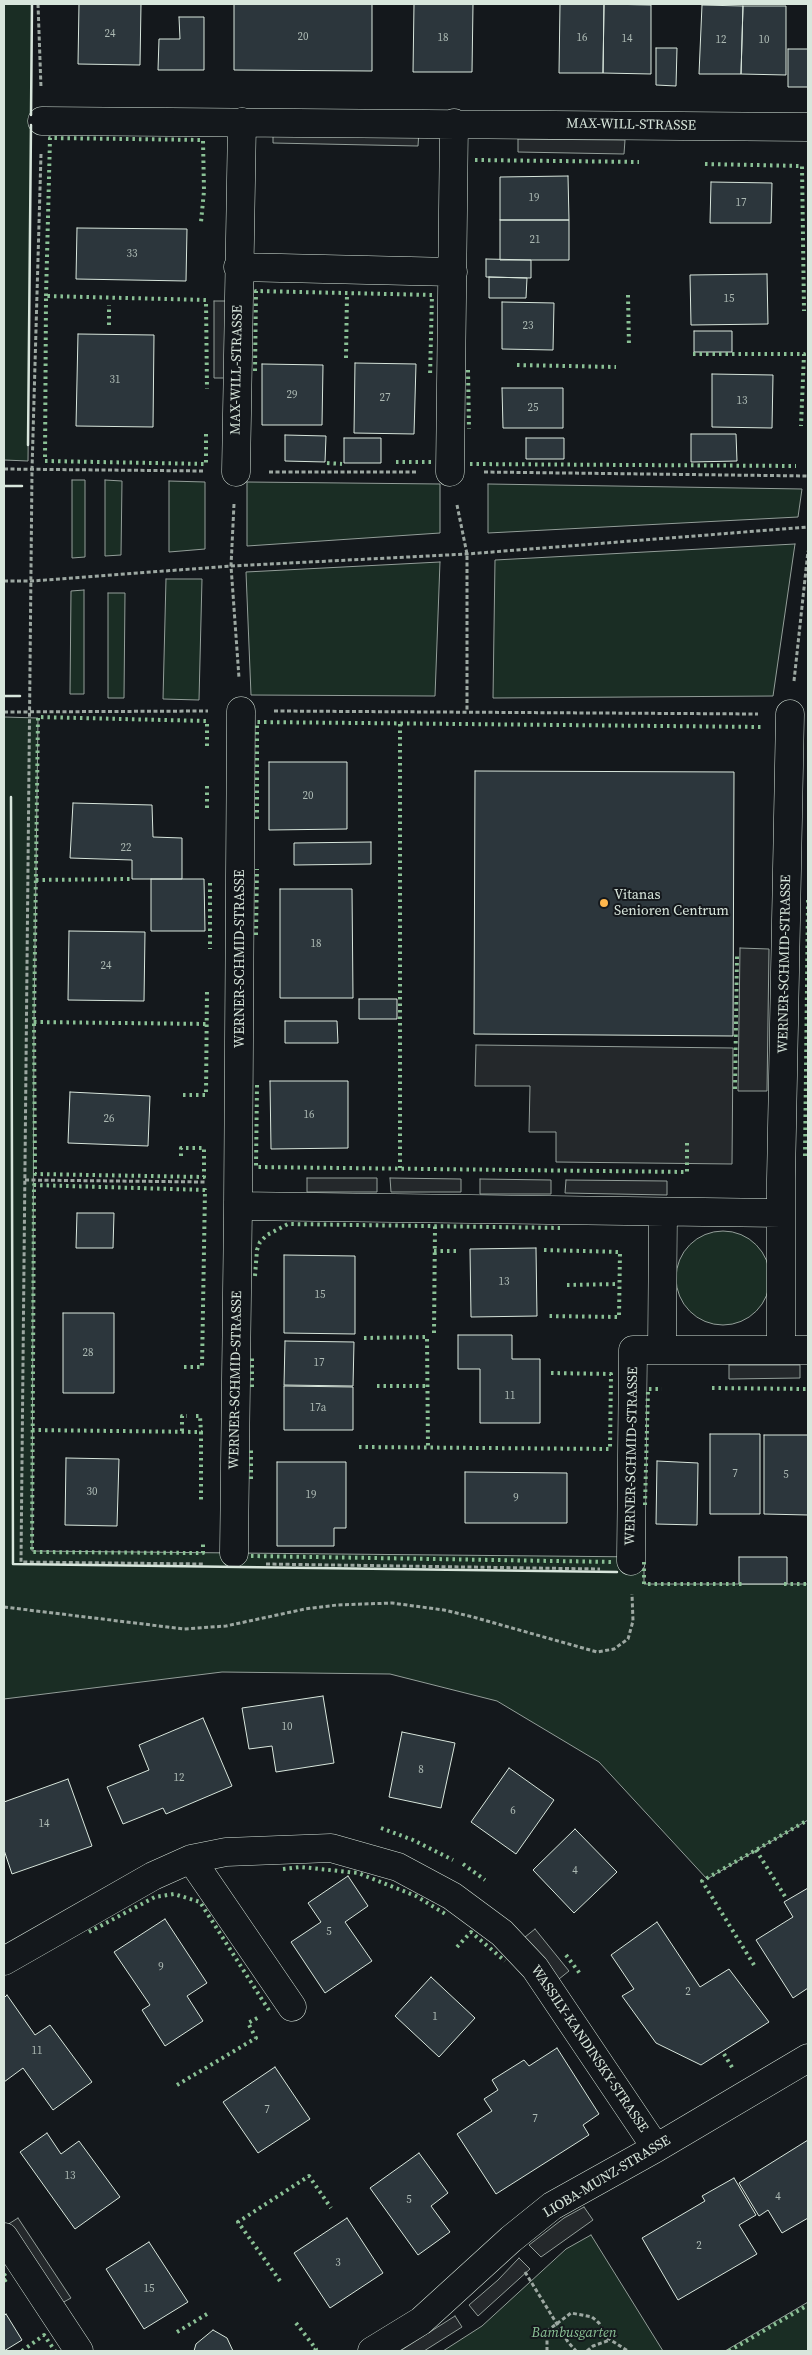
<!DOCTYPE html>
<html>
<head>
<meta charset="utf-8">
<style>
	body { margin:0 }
	#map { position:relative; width:812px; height:2355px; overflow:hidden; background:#14181c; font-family:"Source Serif 4",serif }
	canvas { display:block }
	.frame { position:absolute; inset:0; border:5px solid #d8e6dc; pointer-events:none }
</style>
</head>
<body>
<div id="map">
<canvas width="812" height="2355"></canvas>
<div class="frame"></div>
</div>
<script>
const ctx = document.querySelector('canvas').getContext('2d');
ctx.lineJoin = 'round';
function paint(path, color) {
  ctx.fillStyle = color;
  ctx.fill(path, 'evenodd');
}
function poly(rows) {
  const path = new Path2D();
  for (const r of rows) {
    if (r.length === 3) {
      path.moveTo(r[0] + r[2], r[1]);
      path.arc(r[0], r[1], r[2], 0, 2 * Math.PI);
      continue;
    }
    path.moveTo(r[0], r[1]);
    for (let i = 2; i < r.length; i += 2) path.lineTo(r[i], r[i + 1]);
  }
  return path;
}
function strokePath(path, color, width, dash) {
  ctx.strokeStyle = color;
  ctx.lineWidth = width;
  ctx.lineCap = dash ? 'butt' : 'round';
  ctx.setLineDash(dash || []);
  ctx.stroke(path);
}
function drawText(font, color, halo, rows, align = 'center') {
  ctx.font = font + ' "Source Serif 4",serif';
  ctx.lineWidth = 4;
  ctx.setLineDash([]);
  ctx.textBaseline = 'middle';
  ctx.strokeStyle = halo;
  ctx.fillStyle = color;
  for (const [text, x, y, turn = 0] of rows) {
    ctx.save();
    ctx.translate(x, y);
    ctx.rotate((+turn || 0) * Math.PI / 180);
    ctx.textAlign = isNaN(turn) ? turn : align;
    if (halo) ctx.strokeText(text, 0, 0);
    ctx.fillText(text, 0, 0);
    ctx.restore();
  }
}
const green = poly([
	[4,4,32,4,28,461,4,460,4,4],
	[72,480,85,480,85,557,72,558,72,480],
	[105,480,122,481,121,555,105,556,105,480],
	[169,481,205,482,205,549,169,552,169,481],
	[247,482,440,484,440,533,247,546,247,482],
	[488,484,802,489,798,517,488,533,488,484],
	[795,544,773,696,493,698,495,560,795,544],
	[440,562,435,696,251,695,246,572,440,562],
	[166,579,202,579,199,700,163,699,166,579],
	[84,590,84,694,70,694,71,591,84,590],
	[108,593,125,593,124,698,108,698,108,593],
	[4,717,38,718,34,1022,32,1551,644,1557,644,1584,808,1584,808,1820,707,1879,599,1762,497,1701,390,1674,222,1672,4,1699,4,717],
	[723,1278,47],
	[591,2235,663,2351,443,2351,482,2326,566,2249,591,2235],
	[808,2302,808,2351,725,2351,808,2302]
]);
const parking = poly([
	[273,129,419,131,418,146,273,143,273,129],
	[518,139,625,140,624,154,518,152,518,139],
	[214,301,227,301,227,378,214,378,214,301],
	[740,948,769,949,767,1091,738,1091,740,948],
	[476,1045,733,1048,732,1164,556,1162,556,1132,529,1132,530,1086,475,1086,476,1045],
	[307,1178,377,1178,377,1192,307,1192,307,1178],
	[390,1178,461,1179,461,1192,391,1192,390,1178],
	[480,1179,551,1180,551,1194,480,1194,480,1179],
	[566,1180,667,1181,667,1195,565,1193,566,1180],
	[729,1365,800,1365,800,1378,729,1379,729,1365],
	[535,1929,569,1971,559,1979,525,1937,535,1929],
	[584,2207,593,2220,541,2257,529,2245,564,2218,584,2207],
	[18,2218,71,2298,60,2304,7,2225,18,2218],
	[519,2258,530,2269,478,2316,469,2305,498,2280,519,2258],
	[455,2316,462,2327,424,2351,400,2351,455,2316]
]);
const building = poly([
	[79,4,141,4,140,65,78,64,79,4],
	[234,4,372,4,372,71,234,70,234,4],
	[414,4,473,4,472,72,413,72,414,4],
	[560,4,604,4,603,73,559,73,560,4],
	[604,4,651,5,651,74,603,73,604,4],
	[702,5,743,6,741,74,699,74,702,5],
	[743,6,786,6,786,75,741,74,743,6],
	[179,17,204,17,204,70,158,70,159,39,180,39,179,17],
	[656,48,677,48,676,86,656,85,656,48],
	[788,49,808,49,808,87,788,87,788,49],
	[568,176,569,220,500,220,500,177,568,176],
	[711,182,772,183,771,223,710,223,711,182],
	[500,220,569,220,569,260,500,260,500,220],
	[77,228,187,229,186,281,76,279,77,228],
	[486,259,531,260,531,278,486,277,486,259],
	[767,274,768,324,691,325,690,275,767,274],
	[489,277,527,278,526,298,489,298,489,277],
	[502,302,554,303,553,350,502,349,502,302],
	[694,331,732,331,732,352,694,352,694,331],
	[78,334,154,335,153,427,76,426,78,334],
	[355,363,416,364,414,434,354,433,355,363],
	[262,364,323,365,322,425,262,425,262,364],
	[712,374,773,375,772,428,712,427,712,374],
	[502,388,563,388,563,428,503,428,502,388],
	[691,434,736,434,737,461,691,462,691,434],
	[285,435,326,436,325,462,285,461,285,435],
	[344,438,381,438,381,463,344,463,344,438],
	[526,438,564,438,564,459,526,459,526,438],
	[269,762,347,762,347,829,269,830,269,762],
	[475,771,734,772,733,1036,474,1034,475,771],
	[73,803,152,805,153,837,182,838,182,879,132,879,132,860,70,858,73,803],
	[371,842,371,864,294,865,294,843,371,842],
	[151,879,204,879,205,931,151,931,151,879],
	[280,889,352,889,353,998,280,998,280,889],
	[69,931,145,932,144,1001,68,1000,69,931],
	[359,999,397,999,397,1019,359,1019,359,999],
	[285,1021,337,1021,338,1043,285,1043,285,1021],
	[270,1081,348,1081,348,1148,271,1149,270,1081],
	[70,1092,150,1096,148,1146,68,1143,70,1092],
	[77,1213,114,1213,113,1248,76,1248,77,1213],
	[536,1248,537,1316,471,1317,470,1249,536,1248],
	[284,1255,355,1256,355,1334,284,1333,284,1255],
	[63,1313,114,1313,114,1393,63,1393,63,1313],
	[458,1335,512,1335,512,1359,540,1359,540,1423,480,1423,480,1369,458,1369,458,1335],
	[285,1341,354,1342,353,1386,284,1385,285,1341],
	[284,1386,353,1387,353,1430,284,1430,284,1386],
	[710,1434,760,1434,760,1514,710,1514,710,1434],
	[764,1435,808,1435,808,1515,764,1514,764,1435],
	[66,1458,119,1459,117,1526,65,1525,66,1458],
	[657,1461,698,1463,697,1525,656,1524,657,1461],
	[277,1462,346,1462,346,1528,334,1528,334,1546,277,1546,277,1462],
	[465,1472,567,1473,567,1523,465,1523,465,1472],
	[739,1557,787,1557,787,1584,739,1584,739,1557],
	[323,1696,334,1763,276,1772,272,1746,249,1749,242,1708,323,1696],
	[203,1718,232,1786,166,1814,163,1808,123,1824,107,1787,149,1770,139,1745,203,1718],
	[402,1732,455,1743,441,1808,389,1797,402,1732],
	[509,1768,554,1800,516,1854,471,1822,509,1768],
	[68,1779,92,1846,12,1874,4,1850,4,1802,68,1779],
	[575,1829,617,1872,574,1913,533,1870,575,1829],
	[348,1876,368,1906,345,1922,372,1961,325,1993,291,1942,321,1922,308,1903,348,1876],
	[808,1888,808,1988,793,1998,756,1940,793,1917,784,1902,808,1888],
	[165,1919,207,1983,187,1996,203,2021,165,2046,142,2010,150,2005,114,1952,165,1919],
	[657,1922,700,1987,729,1969,769,2022,701,2065,656,2043,622,1996,634,1989,611,1955,657,1922],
	[431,1977,475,2018,439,2057,395,2016,431,1977],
	[7,1995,35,2035,50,2025,92,2082,53,2110,23,2068,4,2082,4,1998,7,1995],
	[557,2048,599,2114,583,2125,589,2135,496,2194,457,2134,492,2111,484,2099,498,2090,492,2080,524,2060,529,2066,557,2048],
	[275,2067,310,2119,258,2153,223,2102,275,2067],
	[47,2133,61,2154,79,2141,120,2197,75,2229,20,2152,47,2133],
	[808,2140,808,2218,782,2233,768,2210,759,2216,739,2183,808,2140],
	[419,2153,448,2193,431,2206,450,2232,418,2255,370,2188,419,2153],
	[734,2178,756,2215,739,2225,757,2254,678,2300,642,2238,705,2201,702,2196,734,2178],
	[347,2218,383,2273,330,2308,294,2253,347,2218],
	[149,2242,188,2302,144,2329,106,2269,149,2242],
	[6,2314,22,2340,4,2351,4,2316,6,2314],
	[213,2330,227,2338,233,2351,194,2351,196,2344,213,2330]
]);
const path = poly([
	[38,4,41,88],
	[41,154,32,470,21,1562,203,1564],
	[4,469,203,471],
	[269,472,418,472],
	[484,472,808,476],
	[234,504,231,566,239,678],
	[457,505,467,554,467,711],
	[4,581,32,581,231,566,467,554,808,527],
	[794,681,808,551],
	[274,711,758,714],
	[4,712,208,711],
	[25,1180,205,1182],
	[266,1564,600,1569],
	[4,1607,184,1629,226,1626,305,1609,337,1605,392,1603,444,1610,473,1617,597,1652,614,1649,628,1639,633,1621,632,1594],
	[525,2272,568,2342,576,2351],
	[547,2351,547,2331,571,2313,592,2317,599,2323,606,2337,628,2351],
	[587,2351,593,2346,610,2340]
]);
const minor = poly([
	[42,121,808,127],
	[238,267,453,272],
	[236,472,242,122],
	[450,472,454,123],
	[238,1206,241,711],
	[781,1349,781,1179,790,714],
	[662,1350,808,1350],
	[234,1553,238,1206,781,1213],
	[631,1561,633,1350,662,1350,663,1212],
	[191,1859,292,2007],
	[4,1961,153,1876,191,1859,226,1852,331,1848,398,1867,452,1896,502,1933,535,1968,656,2148],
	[4,2237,79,2351],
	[372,2351,421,2321,511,2239,552,2206,656,2148,808,2058]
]);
const hedge = poly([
	[475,160,639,162],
	[705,164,802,166,804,311],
	[628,295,629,347],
	[46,296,50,138,203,140,204,191,201,222],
	[109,325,109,305],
	[693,354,804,354,801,426],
	[346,358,347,293],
	[517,365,616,367],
	[468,370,469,429],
	[255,371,256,291,432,295,430,377],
	[206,434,206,464,45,461,46,296,206,300,207,389],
	[396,462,431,462],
	[327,463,342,464],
	[470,464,796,466],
	[400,724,400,1168],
	[207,808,207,782],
	[257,819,257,722,763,727],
	[36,880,132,879],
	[210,883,210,949],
	[256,935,257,869],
	[34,1022,208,1024],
	[257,1085,256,1167,687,1172,687,1139],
	[735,1089,737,956],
	[183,1095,206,1095,207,990],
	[181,1156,181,1148,204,1148,204,1177,35,1174,34,1022,38,717,207,721,207,748],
	[805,1156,808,900],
	[544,1250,620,1252,619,1317,546,1316],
	[434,1251,458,1251],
	[255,1276,257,1250,260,1242,267,1235,288,1224,560,1228],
	[567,1285,619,1284],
	[434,1333,435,1226],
	[364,1338,427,1337,428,1448],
	[184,1367,202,1367,205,1190,34,1185,32,1552,203,1553,203,1542],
	[377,1386,427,1386],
	[252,1387,252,1358],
	[712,1388,808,1389],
	[196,1416,200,1416,201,1432],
	[32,1430,201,1432,201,1500],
	[182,1431,182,1416,187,1416],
	[359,1447,610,1449,611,1374,550,1373],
	[251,1479,251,1447],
	[645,1505,648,1389,662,1389],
	[251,1556,614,1562],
	[644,1562,644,1584,742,1584],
	[784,1584,808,1584],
	[381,1828,413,1840,453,1860],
	[756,1850,786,1898],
	[463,1864,485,1880],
	[283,1869,301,1867,358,1873,416,1896,447,1915],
	[89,1932,155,1897,174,1894,200,1902,270,2012],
	[457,1947,471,1932,505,1961],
	[566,1955,581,1975],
	[754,1965,702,1881,808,1820],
	[724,2054,733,2069],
	[177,2085,256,2038,248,2023,259,2017],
	[4,2274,7,2279,4,2281],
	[280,2281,238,2222,309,2176,331,2208],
	[296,2323,316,2349,314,2351],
	[177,2332,207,2314],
	[22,2351,44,2335,55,2351],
	[729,2351,808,2305]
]);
const wall = poly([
	[31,115,32,4],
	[28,445,31,125],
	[4,486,22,486],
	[4,696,20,696],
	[11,797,13,1564,617,1572]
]);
const markers = [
	[604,903,5,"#ffb74d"]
];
const numberNames = [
	["24",110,34],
	["20",303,37],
	["18",443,38],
	["16",582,38],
	["14",627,39],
	["12",721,40],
	["10",764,40],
	["19",534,198],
	["17",741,203],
	["21",535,240],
	["33",132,254],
	["15",729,299],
	["23",528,326],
	["31",115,380],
	["29",292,395],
	["27",385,398],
	["13",742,401],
	["25",533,408],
	["20",308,796],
	["22",126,848],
	["18",316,944],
	["24",106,966],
	["16",309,1115],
	["26",109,1119],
	["13",504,1282],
	["15",320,1295],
	["28",88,1353],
	["17",319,1363],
	["11",510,1396],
	["17a",318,1408],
	["7",735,1474],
	["5",786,1475],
	["30",92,1492],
	["19",311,1495],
	["9",516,1498],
	["10",287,1727],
	["8",421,1770],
	["12",179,1778],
	["6",513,1811],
	["14",44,1824],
	["4",575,1871],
	["5",329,1932],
	["9",161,1967],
	["2",688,1992],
	["1",435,2017],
	["11",37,2051],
	["7",267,2110],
	["7",535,2119],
	["13",70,2176],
	["4",778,2197],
	["5",409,2200],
	["2",699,2246],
	["3",338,2263],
	["15",149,2289]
];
const streetNames = [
	["MAX-WILL-STRASSE",631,125,1],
	["MAX-WILL-STRASSE",237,370,-89],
	["WERNER-SCHMID-STRASSE",240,959,-90],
	["WERNER-SCHMID-STRASSE",785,964,-89],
	["WERNER-SCHMID-STRASSE",236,1380,-89],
	["WERNER-SCHMID-STRASSE",632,1456,-89],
	["WASSILY-KANDINSKY-STRASSE",589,2049,56],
	["LIOBA-MUNZ-STRASSE",607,2177,-31]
];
const poiNames = [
	["Vitanas",614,895],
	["Senioren Centrum",614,911]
];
const parkNames = [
	["Bambusgarten",574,2333]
];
paint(green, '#1a2d24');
strokePath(green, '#939e99', 1);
paint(parking, '#24282b');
strokePath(parking, '#939e99', 1);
paint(building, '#2c363c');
strokePath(building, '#d8e6dc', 1);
strokePath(minor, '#d8e6dc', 29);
strokePath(path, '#9da8a2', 3, [4, 2.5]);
strokePath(minor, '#14181c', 28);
strokePath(hedge, '#8ac095', 4, [2.5, 4]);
strokePath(wall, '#d8e6dc', 2.5);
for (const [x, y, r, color] of markers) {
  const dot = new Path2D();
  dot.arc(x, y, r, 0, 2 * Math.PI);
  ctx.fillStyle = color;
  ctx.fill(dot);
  strokePath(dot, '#14181c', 2);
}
drawText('11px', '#adbab4', null, numberNames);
drawText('14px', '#d8e6dc', '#14181c', streetNames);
drawText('14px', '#d8e6dc', '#14181c', poiNames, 'left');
drawText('italic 14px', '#8ac095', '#14181c', parkNames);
</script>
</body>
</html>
